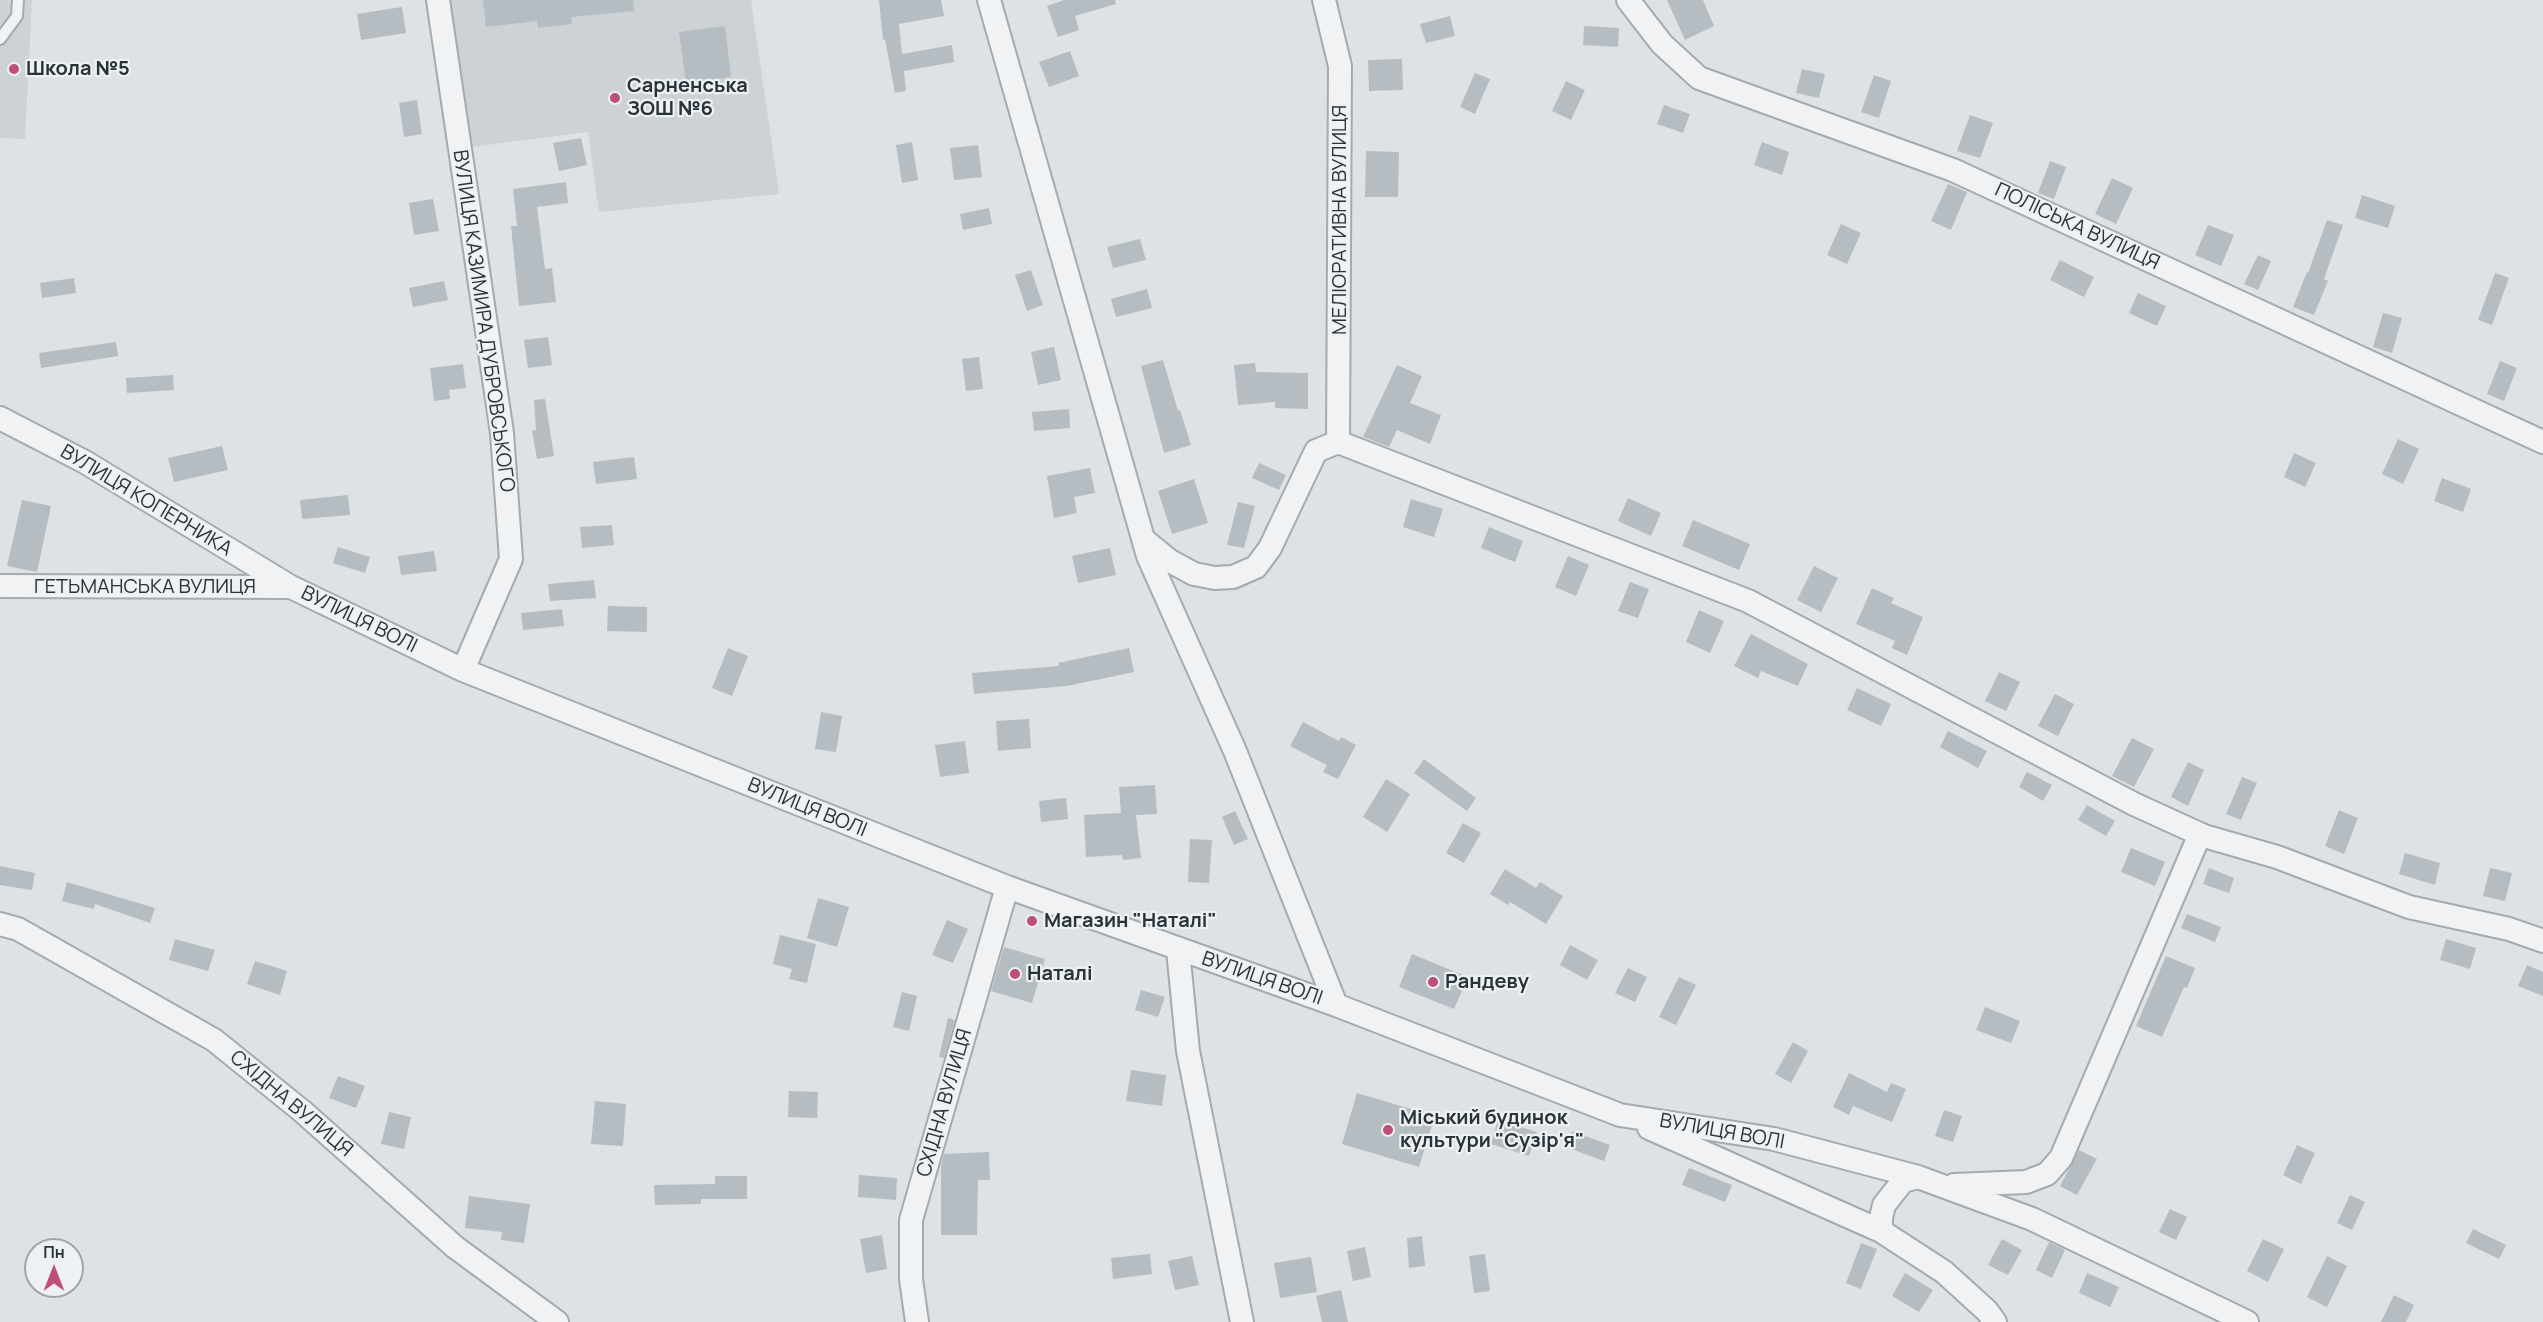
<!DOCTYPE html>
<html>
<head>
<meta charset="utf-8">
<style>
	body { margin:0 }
	#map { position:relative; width:2543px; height:1322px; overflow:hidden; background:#dee2e5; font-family:Manrope,sans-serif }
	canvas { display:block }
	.north { position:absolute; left:24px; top:1238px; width:60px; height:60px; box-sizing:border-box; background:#edf1f3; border:2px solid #9fa5a9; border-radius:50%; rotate:0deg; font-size:16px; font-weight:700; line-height:24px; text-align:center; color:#29333a }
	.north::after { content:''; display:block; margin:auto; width:21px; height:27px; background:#be4f78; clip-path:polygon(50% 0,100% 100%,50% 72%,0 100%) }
</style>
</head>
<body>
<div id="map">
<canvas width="2543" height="1322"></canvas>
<div class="north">Пн</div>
</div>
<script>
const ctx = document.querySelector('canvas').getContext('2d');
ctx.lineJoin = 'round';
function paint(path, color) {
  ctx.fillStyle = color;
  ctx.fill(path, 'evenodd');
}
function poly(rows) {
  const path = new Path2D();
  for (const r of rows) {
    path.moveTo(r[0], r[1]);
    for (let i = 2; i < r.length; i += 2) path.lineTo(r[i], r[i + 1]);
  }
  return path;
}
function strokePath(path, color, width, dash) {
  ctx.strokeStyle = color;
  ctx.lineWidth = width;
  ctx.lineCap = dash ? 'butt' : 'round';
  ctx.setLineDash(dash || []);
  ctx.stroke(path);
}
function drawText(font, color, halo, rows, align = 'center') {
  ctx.font = font + ' Manrope,sans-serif';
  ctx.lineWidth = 4.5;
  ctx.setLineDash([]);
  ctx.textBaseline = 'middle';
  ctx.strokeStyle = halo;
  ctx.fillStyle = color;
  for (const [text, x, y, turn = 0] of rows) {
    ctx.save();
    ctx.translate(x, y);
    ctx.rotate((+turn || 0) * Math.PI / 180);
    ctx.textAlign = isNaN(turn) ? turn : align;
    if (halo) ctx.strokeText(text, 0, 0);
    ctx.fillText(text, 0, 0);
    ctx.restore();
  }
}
const built = poly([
	[0,0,32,0,25,139,0,138],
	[449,0,751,0,779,194,599,212,588,132,471,147]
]);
const building = poly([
	[483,0,633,0,634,11,571,17,572,24,538,28,537,21,486,27],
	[879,0,941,0,944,16,899,24,902,54,952,45,954,62,904,71,906,91,895,93,885,39,883,40],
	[1064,0,1115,0,1116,4,1075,16,1079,30,1058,37,1047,6],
	[1667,0,1703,0,1714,26,1685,40],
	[402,7,406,33,361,40,357,14],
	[1450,16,1455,36,1426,43,1420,24],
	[725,26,731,77,686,83,679,32],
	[1584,26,1619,28,1618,47,1583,45],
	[1070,51,1079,76,1049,87,1039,62],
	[1402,59,1403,90,1369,91,1368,60],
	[1802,69,1825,74,1819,98,1796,93],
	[1475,73,1490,79,1475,114,1460,107],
	[1874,75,1891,81,1879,118,1861,112],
	[1566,81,1585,90,1571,120,1552,111],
	[417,100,422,134,404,137,399,103],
	[1664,105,1690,114,1683,133,1657,124],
	[1970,115,1993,123,1980,158,1957,151],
	[581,138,587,165,559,171,553,143],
	[912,142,918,180,902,183,896,145],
	[1762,142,1789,152,1782,175,1754,165],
	[978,145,982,177,954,180,950,148],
	[1366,151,1399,152,1398,197,1365,197],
	[2050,161,2066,167,2054,199,2038,193],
	[2112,178,2133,188,2116,224,2095,214],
	[566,182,568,203,537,207,545,269,552,268,556,302,519,306,511,226,517,226,513,189],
	[1948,184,1967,192,1951,230,1931,221],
	[2362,195,2395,206,2388,228,2355,218],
	[433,199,439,231,414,235,409,203],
	[989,208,992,224,963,230,960,214],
	[2327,220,2343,225,2324,279,2328,281,2314,315,2293,307,2307,272,2308,273],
	[1841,224,1861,233,1847,264,1827,255],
	[2208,225,2234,235,2221,266,2195,255],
	[1140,239,1146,260,1113,268,1107,247],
	[2258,255,2271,261,2258,290,2244,284],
	[2060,260,2094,277,2084,297,2050,280],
	[1031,270,1043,305,1027,311,1015,275],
	[2495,273,2509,278,2492,325,2478,320],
	[74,278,76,293,42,298,40,283],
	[444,281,448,300,413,307,409,288],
	[1147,289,1152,308,1116,317,1111,299],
	[2138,293,2166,306,2157,326,2129,313],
	[2383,313,2402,318,2392,353,2373,347],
	[548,337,552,365,528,368,524,340],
	[116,342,118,356,41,368,39,353],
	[1054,347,1061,380,1038,385,1031,352],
	[979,357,983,389,966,391,962,359],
	[1163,360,1178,411,1180,410,1191,445,1164,453,1141,366],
	[2500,361,2517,368,2504,401,2487,394],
	[1255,363,1256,372,1308,373,1308,409,1275,408,1275,402,1238,405,1234,365],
	[463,364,466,388,449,390,450,399,434,401,430,368],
	[1397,365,1422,376,1410,403,1441,415,1430,444,1397,430,1389,447,1363,437],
	[173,375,174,390,127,393,126,378],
	[545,399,554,456,537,459,532,431,536,430,534,400],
	[1069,409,1070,428,1034,431,1032,412],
	[2398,439,2419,449,2403,484,2382,474],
	[222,446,228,470,174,482,168,458],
	[2294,453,2316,463,2305,487,2284,477],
	[634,457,637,479,596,484,593,462],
	[1259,463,1286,475,1279,490,1252,478],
	[1090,468,1095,493,1074,497,1077,513,1054,518,1047,476],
	[2442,478,2471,489,2463,512,2434,501],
	[1194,479,1208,523,1172,534,1158,491],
	[348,495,350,515,302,519,300,500],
	[1628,498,1661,513,1651,536,1618,521],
	[1411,499,1443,509,1434,537,1403,527],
	[22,500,51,506,37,572,7,566],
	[1238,502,1255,506,1244,548,1227,545],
	[1693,520,1750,544,1739,570,1682,546],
	[612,525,614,545,582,548,580,527],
	[1489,527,1523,541,1515,562,1481,548],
	[338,547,370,557,365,573,333,563],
	[1110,548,1116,575,1078,583,1072,556],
	[434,551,437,571,401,575,398,556],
	[1568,556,1589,565,1576,596,1555,587],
	[1814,566,1838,578,1821,612,1797,600],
	[594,580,596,598,550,601,548,584],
	[1630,582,1649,589,1638,618,1618,611],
	[1872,588,1894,598,1891,603,1923,617,1907,655,1892,648,1895,641,1856,624],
	[608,606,647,607,647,632,607,631],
	[562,609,564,626,523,630,521,613],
	[1699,610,1724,621,1710,653,1686,642],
	[1751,634,1808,664,1798,686,1761,671,1758,678,1734,666],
	[728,648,748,656,732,696,712,688],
	[1129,648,1134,672,1067,686,974,694,972,673,1059,666,1058,663],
	[1999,672,2020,682,2006,711,1985,701],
	[1857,688,1891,704,1881,726,1847,710],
	[2055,694,2074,704,2058,736,2038,726],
	[821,712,842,716,836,752,815,749],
	[1029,719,1031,748,998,751,996,721],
	[1303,722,1339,741,1341,737,1356,745,1338,779,1323,772,1327,765,1290,746],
	[1948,731,1987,751,1978,768,1940,747],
	[2132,738,2154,749,2134,787,2112,776],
	[965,741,969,773,940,777,935,745],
	[1424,759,1476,798,1467,811,1414,773],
	[2188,762,2204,770,2188,806,2171,797],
	[2027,772,2052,785,2043,801,2019,787],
	[2242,777,2257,783,2241,820,2226,814],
	[1386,779,1410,794,1387,832,1363,817],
	[1155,785,1157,814,1136,815,1141,858,1123,860,1122,855,1086,857,1084,815,1121,813,1119,787],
	[1066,798,1068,819,1041,822,1039,801],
	[2087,805,2115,821,2106,836,2078,820],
	[2339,810,2358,818,2344,854,2325,846],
	[1235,811,1248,839,1234,845,1222,817],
	[1463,823,1481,833,1464,863,1446,853],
	[1190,839,1212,840,1209,883,1188,882],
	[2131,848,2165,862,2155,886,2121,872],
	[2405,853,2440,863,2435,885,2399,874],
	[0,866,35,873,32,890,0,885],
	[2209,868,2234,878,2229,893,2203,884],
	[2490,868,2512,873,2505,901,2483,896],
	[1505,869,1536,888,1540,882,1563,896,1546,924,1510,902,1508,905,1490,894],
	[67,882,155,908,150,923,95,904,94,909,62,901],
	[818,898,849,907,837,947,807,938],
	[2187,914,2221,927,2215,942,2181,928],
	[947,920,968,929,953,963,932,955],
	[780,935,816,944,807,983,789,979,792,969,773,964],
	[175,939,215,950,208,971,169,960],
	[2446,939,2476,948,2470,969,2440,960],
	[1570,945,1598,960,1587,980,1560,965],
	[1004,947,1045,959,1032,1003,991,991],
	[1412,954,1468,977,1454,1009,1399,987],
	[2166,956,2195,968,2187,988,2184,987,2162,1037,2136,1026],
	[255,961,287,971,280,995,247,984],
	[2527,965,2543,972,2543,996,2518,986],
	[1628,968,1647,977,1635,1002,1615,993],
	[1679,977,1696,985,1676,1025,1659,1017],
	[1141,990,1165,997,1158,1017,1135,1010],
	[902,992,917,996,909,1031,893,1027],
	[1985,1007,2020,1021,2011,1043,1976,1030],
	[948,1018,955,1020,944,1058,939,1057],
	[1793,1042,1808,1051,1791,1083,1775,1074],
	[1131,1070,1166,1075,1162,1106,1126,1101],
	[1849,1073,1887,1092,1891,1083,1906,1089,1892,1122,1853,1106,1849,1115,1833,1107],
	[338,1076,365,1086,356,1108,329,1098],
	[789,1091,818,1092,817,1118,788,1117],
	[1357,1093,1435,1116,1419,1167,1342,1144],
	[595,1101,626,1104,623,1146,591,1144],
	[1944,1110,1962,1116,1953,1142,1935,1136],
	[389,1112,411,1117,404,1149,381,1144],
	[1498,1120,1537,1132,1529,1156,1491,1144],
	[1572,1131,1610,1145,1604,1161,1566,1147],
	[2297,1145,2315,1153,2301,1184,2283,1175],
	[2079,1150,2097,1159,2077,1195,2060,1186],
	[989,1152,990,1180,978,1180,977,1235,941,1235,941,1166,944,1154],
	[1689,1168,1732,1185,1725,1202,1682,1185],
	[859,1175,897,1178,896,1200,858,1197],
	[715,1176,747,1176,747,1199,701,1199,701,1204,655,1205,654,1185,715,1184],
	[2350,1195,2365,1202,2352,1230,2337,1223],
	[469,1196,530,1204,524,1243,501,1240,502,1232,465,1228],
	[2170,1209,2187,1217,2176,1240,2159,1232],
	[2473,1229,2506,1245,2499,1259,2466,1243],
	[882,1235,887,1269,866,1273,860,1239],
	[1422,1236,1425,1266,1409,1268,1407,1238],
	[2002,1239,2022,1250,2008,1275,1988,1265],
	[2263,1239,2284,1249,2268,1282,2247,1271],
	[2049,1242,2065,1250,2052,1278,2036,1270],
	[1861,1243,1877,1249,1861,1289,1846,1283],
	[1365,1247,1371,1277,1353,1281,1347,1251],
	[1150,1254,1152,1274,1113,1279,1111,1258],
	[1485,1254,1490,1291,1474,1293,1469,1256],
	[1192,1256,1199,1285,1175,1290,1168,1261],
	[2327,1256,2347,1266,2327,1307,2307,1297],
	[1311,1257,1317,1292,1280,1298,1274,1263],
	[1905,1273,1933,1290,1919,1312,1892,1296],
	[2087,1273,2119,1287,2110,1307,2079,1293],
	[1341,1290,1348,1322,1322,1322,1316,1296],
	[2394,1295,2414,1305,2406,1322,2381,1322]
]);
const service = poly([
	[0,39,17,16,18,0]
]);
const minor = poly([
	[438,0,502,433,511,559,463,670],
	[989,0,1148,556,1235,751,1336,1005],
	[1324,0,1340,66,1338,442],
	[1628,0,1662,44,1699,78,1953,170,2543,442],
	[0,418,85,462,291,587,463,670,1007,887,1336,1005,1620,1115,1774,1139,1918,1177,2032,1219,2247,1322],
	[1143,539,1170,561,1194,574,1215,578,1233,577,1256,567,1270,548,1316,451,1338,442,1748,601,2134,804,2204,836,2277,857,2409,907,2509,929,2543,941],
	[0,586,289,587],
	[0,924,18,929,214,1040,302,1111,455,1247,557,1322],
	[1178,950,1188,1051,1242,1322],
	[1649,1128,1881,1231,1944,1272,1987,1311,1995,1322],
	[1954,1185,2026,1182,2047,1174,2061,1158,2200,834],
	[1881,1231,1881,1218,1884,1205,1903,1181,1918,1177],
	[917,1322,911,1279,911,1220,1007,887]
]);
const markers = [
	[14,69,6,"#be4f78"],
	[615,98,6,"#be4f78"],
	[1032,921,6,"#be4f78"],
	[1015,974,6,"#be4f78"],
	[1433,982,6,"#be4f78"],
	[1388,1130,6,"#be4f78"]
];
const poiNames = [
	["Школа №5",26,69],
	["Сарненська",627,86],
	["ЗОШ №6",627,109],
	["Магазин \"Наталі\"",1044,921],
	["Наталі",1027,974],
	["Рандеву",1445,982],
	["Міський будинок",1400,1118],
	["культури \"Сузір'я\"",1400,1141]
];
const streetNames = [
	["МЕЛІОРАТИВНА ВУЛИЦЯ",1340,220,-90],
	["ПОЛІСЬКА ВУЛИЦЯ",2077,227,25],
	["ВУЛИЦЯ КАЗИМИРА ДУБРОВСЬКОГО",483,321,82],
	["ВУЛИЦЯ КОПЕРНИКА",146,501,31],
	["ГЕТЬМАНСЬКА ВУЛИЦЯ",145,587],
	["ВУЛИЦЯ ВОЛІ",359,620,26],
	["ВУЛИЦЯ ВОЛІ",807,808,22],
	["ВУЛИЦЯ ВОЛІ",1262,979,19],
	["СХІДНА ВУЛИЦЯ",945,1103,-74],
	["СХІДНА ВУЛИЦЯ",291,1104,40],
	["ВУЛИЦЯ ВОЛІ",1722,1132,10]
];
paint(built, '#ccd2d6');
paint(building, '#b5bdc2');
strokePath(service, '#a4aaae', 14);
strokePath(minor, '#a4aaae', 26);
strokePath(service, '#f0f2f4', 10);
strokePath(minor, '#f0f2f4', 22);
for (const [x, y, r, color] of markers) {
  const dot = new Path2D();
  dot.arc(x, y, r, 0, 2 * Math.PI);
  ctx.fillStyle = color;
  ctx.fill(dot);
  strokePath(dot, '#edf1f3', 2);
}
drawText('bold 20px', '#29333a', '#edf1f3', poiNames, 'left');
drawText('20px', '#29333a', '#edf1f3', streetNames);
</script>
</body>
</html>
